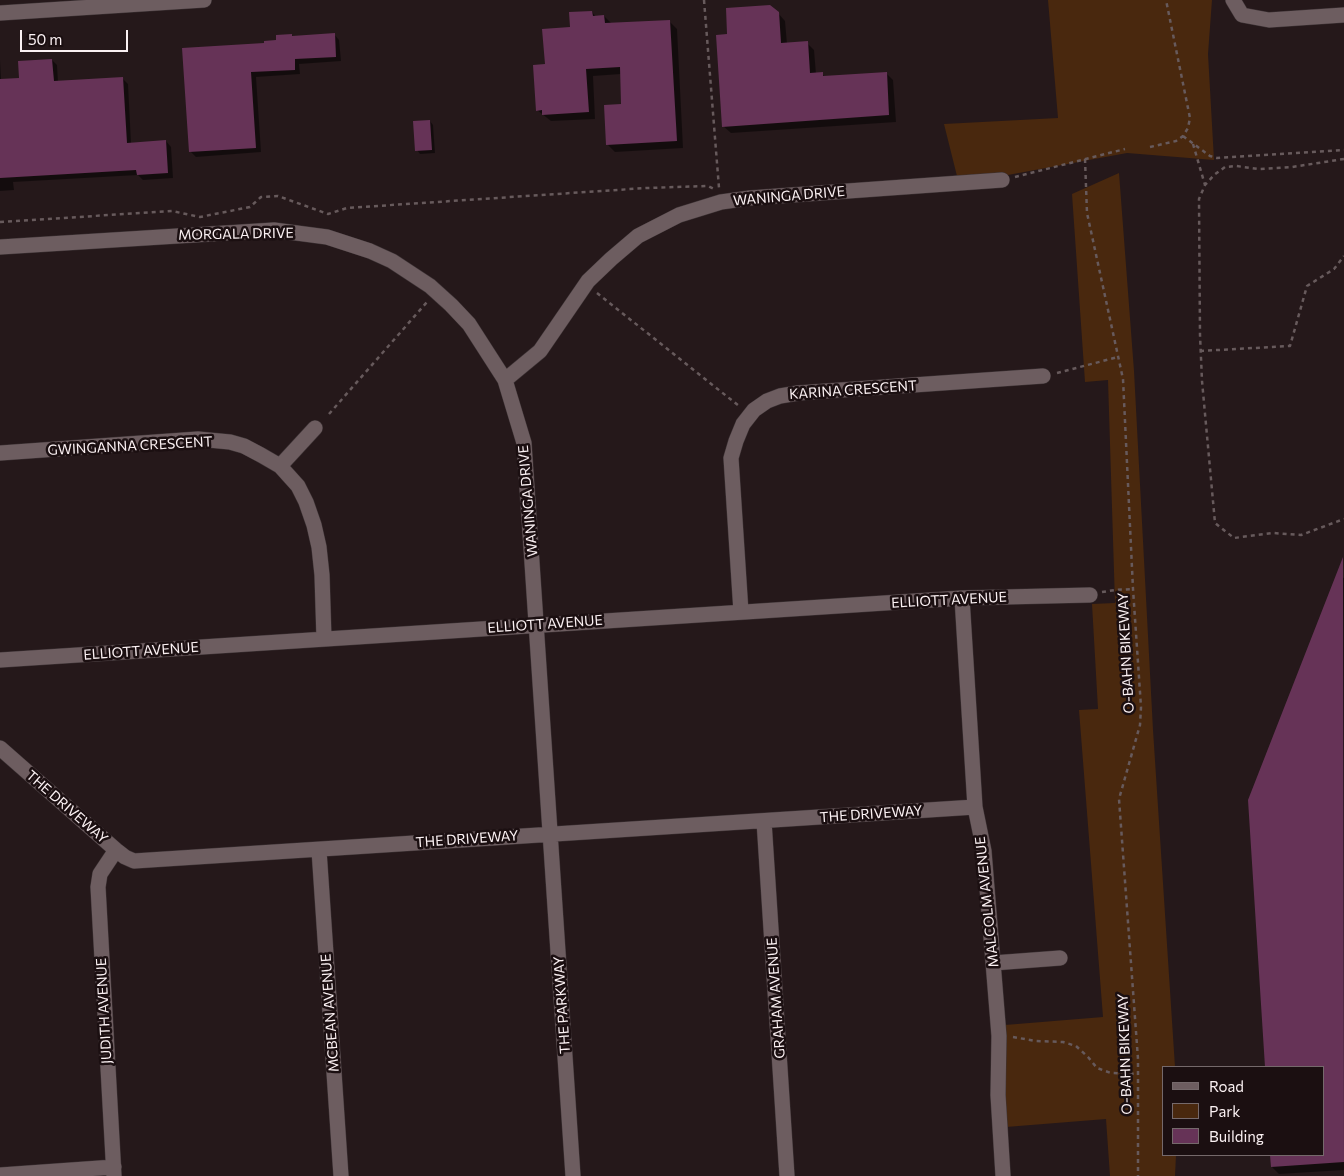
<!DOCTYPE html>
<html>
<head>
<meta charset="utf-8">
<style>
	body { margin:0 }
	#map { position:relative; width:1344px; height:1176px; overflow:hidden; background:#25181a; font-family:Commissioner,sans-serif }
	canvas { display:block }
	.legend { position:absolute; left:1162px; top:1066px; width:162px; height:90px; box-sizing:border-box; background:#1b0f11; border:1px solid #75696b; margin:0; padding:6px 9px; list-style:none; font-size:15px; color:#fbf1f3 }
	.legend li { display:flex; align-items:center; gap:10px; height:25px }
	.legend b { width:25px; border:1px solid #75696b }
	.scale { position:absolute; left:20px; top:30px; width:108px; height:22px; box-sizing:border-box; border:2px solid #fbf1f3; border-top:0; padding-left:6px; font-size:15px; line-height:18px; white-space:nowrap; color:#fbf1f3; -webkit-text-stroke:4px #1b0f11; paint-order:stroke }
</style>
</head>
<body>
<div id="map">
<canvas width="1344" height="1176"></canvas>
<ul class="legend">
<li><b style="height:6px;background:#6d5d60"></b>Road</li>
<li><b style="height:14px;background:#49280e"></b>Park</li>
<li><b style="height:14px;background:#663357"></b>Building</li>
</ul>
<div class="scale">50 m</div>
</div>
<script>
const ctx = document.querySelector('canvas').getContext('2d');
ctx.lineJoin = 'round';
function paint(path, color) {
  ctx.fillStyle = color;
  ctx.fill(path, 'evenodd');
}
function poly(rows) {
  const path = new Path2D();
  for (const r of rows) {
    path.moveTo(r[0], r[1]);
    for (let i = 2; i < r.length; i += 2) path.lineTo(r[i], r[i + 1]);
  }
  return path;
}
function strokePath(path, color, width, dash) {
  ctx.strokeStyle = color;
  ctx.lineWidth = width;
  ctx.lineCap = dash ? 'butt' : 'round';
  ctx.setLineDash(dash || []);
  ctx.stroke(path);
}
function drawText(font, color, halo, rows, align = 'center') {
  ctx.font = font + ' Commissioner,sans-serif';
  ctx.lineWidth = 5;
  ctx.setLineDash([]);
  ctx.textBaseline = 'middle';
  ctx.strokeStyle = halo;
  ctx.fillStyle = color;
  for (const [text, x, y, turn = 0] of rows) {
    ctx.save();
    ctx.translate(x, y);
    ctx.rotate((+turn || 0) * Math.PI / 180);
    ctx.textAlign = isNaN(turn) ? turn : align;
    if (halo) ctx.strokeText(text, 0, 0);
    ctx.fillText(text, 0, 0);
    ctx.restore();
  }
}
const green = poly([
	[1048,0,1212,0,1208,54,1214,160,1127,153,959,184,944,124,1058,118],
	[1119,173,1134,371,1153,730,1175,1067,1163,1067,1163,1155,1176,1155,1175,1176,1110,1176,1106,1119,1006,1127,1005,1025,1103,1017,1079,710,1098,709,1092,604,1115,603,1108,380,1085,382,1072,194]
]);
const shadow = poly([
	[592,12,596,17,604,16,612,24,670,22,677,29,683,148,615,152,608,145,623,106,621,74,593,76,595,119,551,121,537,110,546,65,571,28],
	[778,13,785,21,787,44,807,43,814,50,816,74,822,74,825,77,886,73,893,80,896,122,731,133,723,126,729,36],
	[334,34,339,40,341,61,299,64,300,74,256,77,261,152,196,157,190,151,265,44,277,42,292,35,293,37],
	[0,60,1,80,21,79,52,60,57,65,58,82,123,79,128,84,131,143,166,141,171,147,173,178,143,180,138,175,13,182,14,190,0,191],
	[430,121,433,125,435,153,420,154,417,150],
	[1337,575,1344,578,1344,1170,1279,1174,1272,1167,1271,1155,1323,1155,1323,1067,1266,1067,1249,800]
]);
const building = poly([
	[770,5,779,12,781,43,808,41,810,73,823,72,823,76,887,72,889,115,722,127,716,35,727,34,726,8],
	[592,11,593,16,604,15,605,23,670,20,677,141,606,145,604,105,621,104,620,67,586,69,589,112,542,115,542,110,536,111,533,65,545,64,542,29,570,27,569,12],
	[335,33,336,57,295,59,295,70,251,72,256,148,189,152,182,48,264,43,264,41,276,40,276,35,292,34,292,36],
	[52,59,54,81,123,77,127,143,166,140,168,173,137,175,136,170,0,178,0,79,19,78,18,61],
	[430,120,432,150,415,151,413,121],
	[1343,557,1344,1162,1271,1167,1270,1155,1323,1155,1323,1067,1265,1067,1248,800]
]);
const path = poly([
	[704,0,719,188],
	[1183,136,1210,156,1217,158,1344,150],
	[1193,144,1205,185],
	[1150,147,1176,141,1183,136,1188,128,1190,118,1166,0],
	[1085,159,1087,213,1123,379,1133,589,1141,707,1140,725,1119,799,1138,1059,1138,1176],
	[1344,159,1292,167,1259,169,1236,166,1225,167,1214,175,1205,185,1199,199,1200,335,1202,381,1215,523,1234,538,1273,533,1301,535,1344,519],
	[1015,177,1125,149],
	[0,222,172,211,200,217,250,207,261,197,278,196,328,214,347,208,646,188,708,186,714,189],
	[597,293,739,406],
	[1200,351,1290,346,1307,286,1334,269,1344,256],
	[1057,373,1118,357],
	[329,414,427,302],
	[1102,592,1115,590,1133,589],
	[1013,1037,1036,1041,1063,1042,1076,1046,1088,1057,1097,1068,1111,1073,1138,1074]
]);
const minor = poly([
	[1233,0,1242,15,1269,20,1344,15],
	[0,13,204,0],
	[0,247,274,230,327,237,370,251,392,261,430,286,451,305,469,324,505,380],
	[0,453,198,439,230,442,244,446,261,455,280,466,298,486,306,502,314,525,319,547,322,575,324,639],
	[280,466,315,428],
	[962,598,975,807,984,851,999,1036,998,1095,1003,1176],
	[741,612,731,458,736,441,743,424,754,410,767,401,780,396,798,393,1043,376],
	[0,660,962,598,1090,595],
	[0,748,116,850,125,857,134,861,975,807],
	[764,821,787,1176],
	[319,850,341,1176],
	[993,963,1060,958],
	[0,1175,114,1167],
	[114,1176,98,887,100,874,116,850],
	[573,1176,524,443,505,380,540,351,588,281,611,259,638,236,679,215,721,202,750,198,1002,180]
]);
const streetNames = [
	["WANINGA DRIVE",789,196,-5],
	["MORGALA DRIVE",236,234,-1],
	["KARINA CRESCENT",853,390,-4],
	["GWINGANNA CRESCENT",130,446,-3],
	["WANINGA DRIVE",528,501,-95],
	["ELLIOTT AVENUE",949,600,-3],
	["ELLIOTT AVENUE",545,624,-4],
	["ELLIOTT AVENUE",141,651,-4],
	["O-BAHN BIKEWAY",1126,653,-93],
	["THE DRIVEWAY",67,807,41],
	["THE DRIVEWAY",871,814,-4],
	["THE DRIVEWAY",467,839,-4],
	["MALCOLM AVENUE",987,902,-96],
	["GRAHAM AVENUE",776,998,-94],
	["THE PARKWAY",562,1005,-94],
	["JUDITH AVENUE",104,1011,-93],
	["MCBEAN AVENUE",330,1013,-94],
	["O-BAHN BIKEWAY",1125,1054,-92]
];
paint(green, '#49280e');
paint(shadow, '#0007');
paint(building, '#663357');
strokePath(minor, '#3d3335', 16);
strokePath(path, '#675a5c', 2.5, [4, 4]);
strokePath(minor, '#6d5d60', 15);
drawText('14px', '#fbf1f3', '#1b0f11', streetNames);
</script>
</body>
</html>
